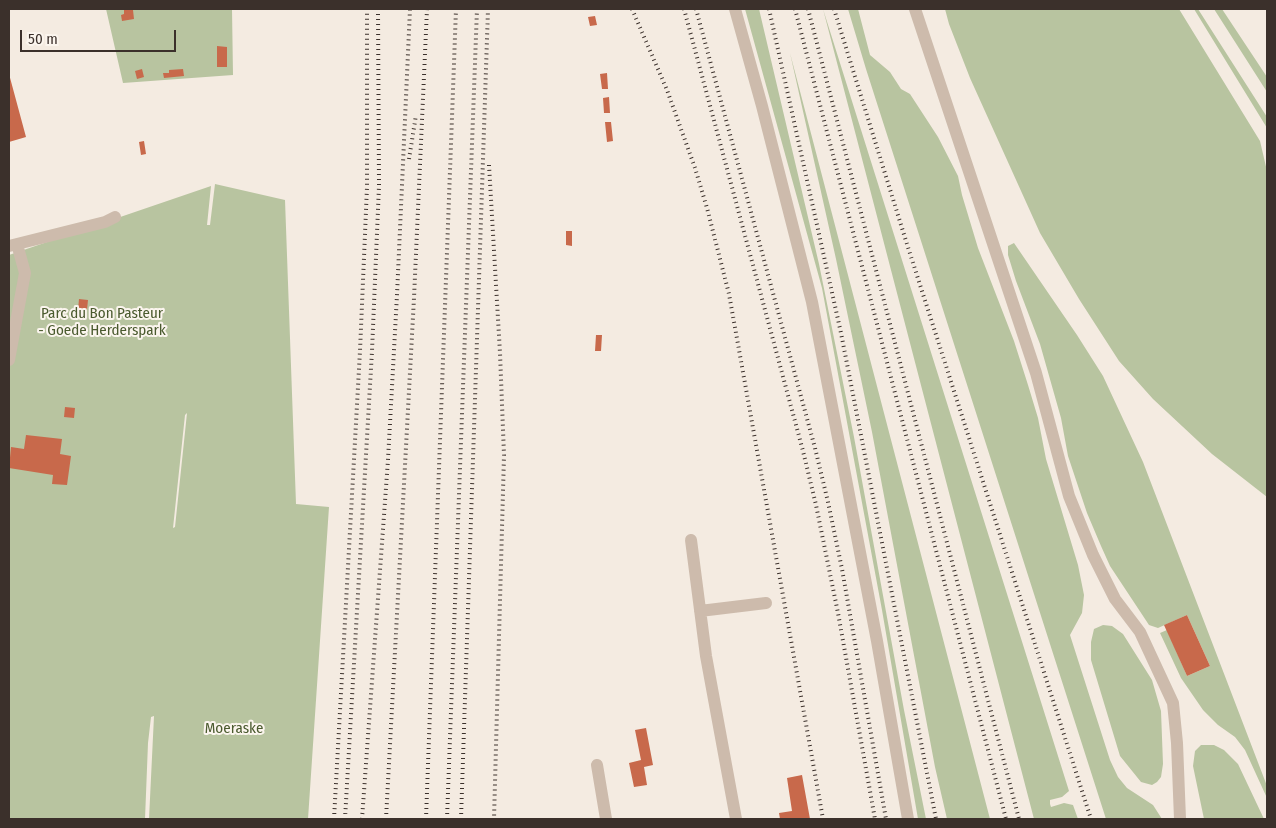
<!DOCTYPE html>
<html>
<head>
<meta charset="utf-8">
<style>
	body { margin:0 }
	#map { position:relative; width:1276px; height:828px; overflow:hidden; background:#f4ebe1; font-family:"Fira Sans Condensed",sans-serif }
	canvas { display:block }
	.frame { position:absolute; inset:0; border:10px solid #3b302b; pointer-events:none }
	.scale { position:absolute; left:20px; top:30px; width:156px; height:22px; box-sizing:border-box; border:2px solid #3b302b; border-top:0; padding-left:6px; font-size:15px; line-height:18px; white-space:nowrap; color:#3b302b; -webkit-text-stroke:4px #fbf5ee; paint-order:stroke }
</style>
</head>
<body>
<div id="map">
<canvas width="1276" height="828"></canvas>
<div class="frame"></div>
<div class="scale">50 m</div>
</div>
<script>
const ctx = document.querySelector('canvas').getContext('2d');
ctx.lineJoin = 'round';
function paint(path, color) {
  ctx.fillStyle = color;
  ctx.fill(path, 'evenodd');
}
function poly(rows) {
  const path = new Path2D();
  for (const r of rows) {
    path.moveTo(r[0], r[1]);
    for (let i = 2; i < r.length; i += 2) path.lineTo(r[i], r[i + 1]);
  }
  return path;
}
function strokePath(path, color, width, dash) {
  ctx.strokeStyle = color;
  ctx.lineWidth = width;
  ctx.lineCap = dash ? 'butt' : 'round';
  ctx.setLineDash(dash || []);
  ctx.stroke(path);
}
function drawText(font, color, halo, rows, align = 'center') {
  ctx.font = font + ' "Fira Sans Condensed",sans-serif';
  ctx.lineWidth = 4;
  ctx.setLineDash([]);
  ctx.textBaseline = 'middle';
  ctx.strokeStyle = halo;
  ctx.fillStyle = color;
  for (const [text, x, y, turn = 0] of rows) {
    ctx.save();
    ctx.translate(x, y);
    ctx.rotate((+turn || 0) * Math.PI / 180);
    ctx.textAlign = isNaN(turn) ? turn : align;
    if (halo) ctx.strokeText(text, 0, 0);
    ctx.fillText(text, 0, 0);
    ctx.restore();
  }
}
const green = poly([
	[106,9,232,9,233,75,123,83],
	[745,9,759,9,819,264,854,437,904,710,926,819,918,819,882,610,822,288],
	[823,9,1069,791,1062,797,1050,800,1050,804,1051,807,1064,803,1073,805,1078,819,1034,819],
	[848,9,858,9,870,55,890,72,901,89,910,94,938,137,958,176,962,195,978,248,1014,341,1028,385,1038,418,1046,459,1078,565,1084,595,1082,613,1070,635,1110,760,1118,777,1127,788,1153,805,1162,819,1106,819,866,69],
	[945,9,1179,9,1260,141,1267,171,1267,497,1212,454,1153,399,1119,361,1079,299,1040,233,970,78,949,24],
	[1194,9,1198,9,1267,117,1267,128],
	[1214,9,1222,9,1267,77,1267,92],
	[790,53,990,819,947,819,935,767,872,432,836,259],
	[215,184,285,200,296,504,329,507,308,819,149,819,154,716,151,717,148,743,145,819,9,819,9,255,211,186,207,225,210,225],
	[187,413,175,527,173,528,185,415],
	[1014,243,1077,335,1103,376,1143,462,1267,786,1267,798,1245,750,1235,737,1218,725,1203,710,1181,678,1160,633,1167,630,1187,676,1210,666,1187,615,1158,628,1149,625,1110,566,1101,546,1087,513,1068,456,1061,418,1040,344,1016,281,1008,255,1008,246],
	[1103,625,1112,626,1123,634,1152,680,1161,711,1163,764,1161,777,1157,782,1152,785,1141,782,1120,756,1091,660,1091,642,1094,629],
	[1201,745,1214,745,1224,750,1238,764,1264,819,1204,819,1193,766,1195,751]
]);
const building = poly([
	[124,10,133,10,134,19,122,21,121,15,124,14],
	[595,16,597,25,590,26,588,17],
	[217,46,227,47,227,67,217,67],
	[142,69,144,77,137,79,135,71],
	[183,69,184,76,164,78,163,73,169,73,169,70],
	[607,73,608,89,602,89,600,74],
	[9,74,26,137,9,142],
	[609,97,610,113,604,113,603,98],
	[605,122,611,122,613,141,607,142],
	[144,141,146,154,141,155,139,142],
	[566,231,572,231,572,246,566,245],
	[79,299,88,300,87,310,78,310],
	[596,335,602,335,601,351,595,351],
	[65,407,75,408,74,418,64,417],
	[26,435,62,439,60,454,71,456,67,485,52,484,53,475,9,468,11,447,24,449],
	[1187,615,1210,666,1187,676,1164,625],
	[646,728,653,765,644,767,647,785,634,787,629,763,641,760,635,730],
	[802,775,810,819,780,819,779,813,792,811,787,778]
]);
const minor = poly([
	[735,9,762,106,812,302,877,641,908,819],
	[915,9,1036,373,1069,496,1093,555,1115,599,1140,632,1173,703,1177,743,1180,819],
	[9,246,105,222,115,217],
	[9,360,25,273,17,244],
	[691,540,706,656,736,819],
	[700,611,766,603],
	[597,765,606,819]
]);
const rail = poly([
	[632,9,667,90,695,168,707,208,729,294,823,819],
	[684,9,803,451,816,505,838,613,875,819],
	[696,9,815,448,828,502,842,569,886,819],
	[769,9,841,333,936,819],
	[795,9,1006,819],
	[808,9,1019,819],
	[834,9,906,241,1091,819],
	[409,159,416,115],
	[489,165,500,353,504,455,494,819],
	[334,819,360,351,367,187,367,9],
	[345,819,372,351,379,186,378,9],
	[362,819,388,460,397,295,410,9],
	[386,819,414,298,427,9],
	[426,819,456,9],
	[447,819,477,9],
	[461,819,488,9]
]);
const parkNames = [
	["Parc du Bon Pasteur",102,314],
	["- Goede Herderspark",102,331],
	["Moeraske",234,729]
];
paint(green, '#b8c4a0');
paint(building, '#c8694b');
strokePath(minor, '#cdbbac', 12);
strokePath(rail, '#3b302b', 4, [1, 4]);
drawText('15px', '#4a5a2e', '#fbf5ee', parkNames);
</script>
</body>
</html>
